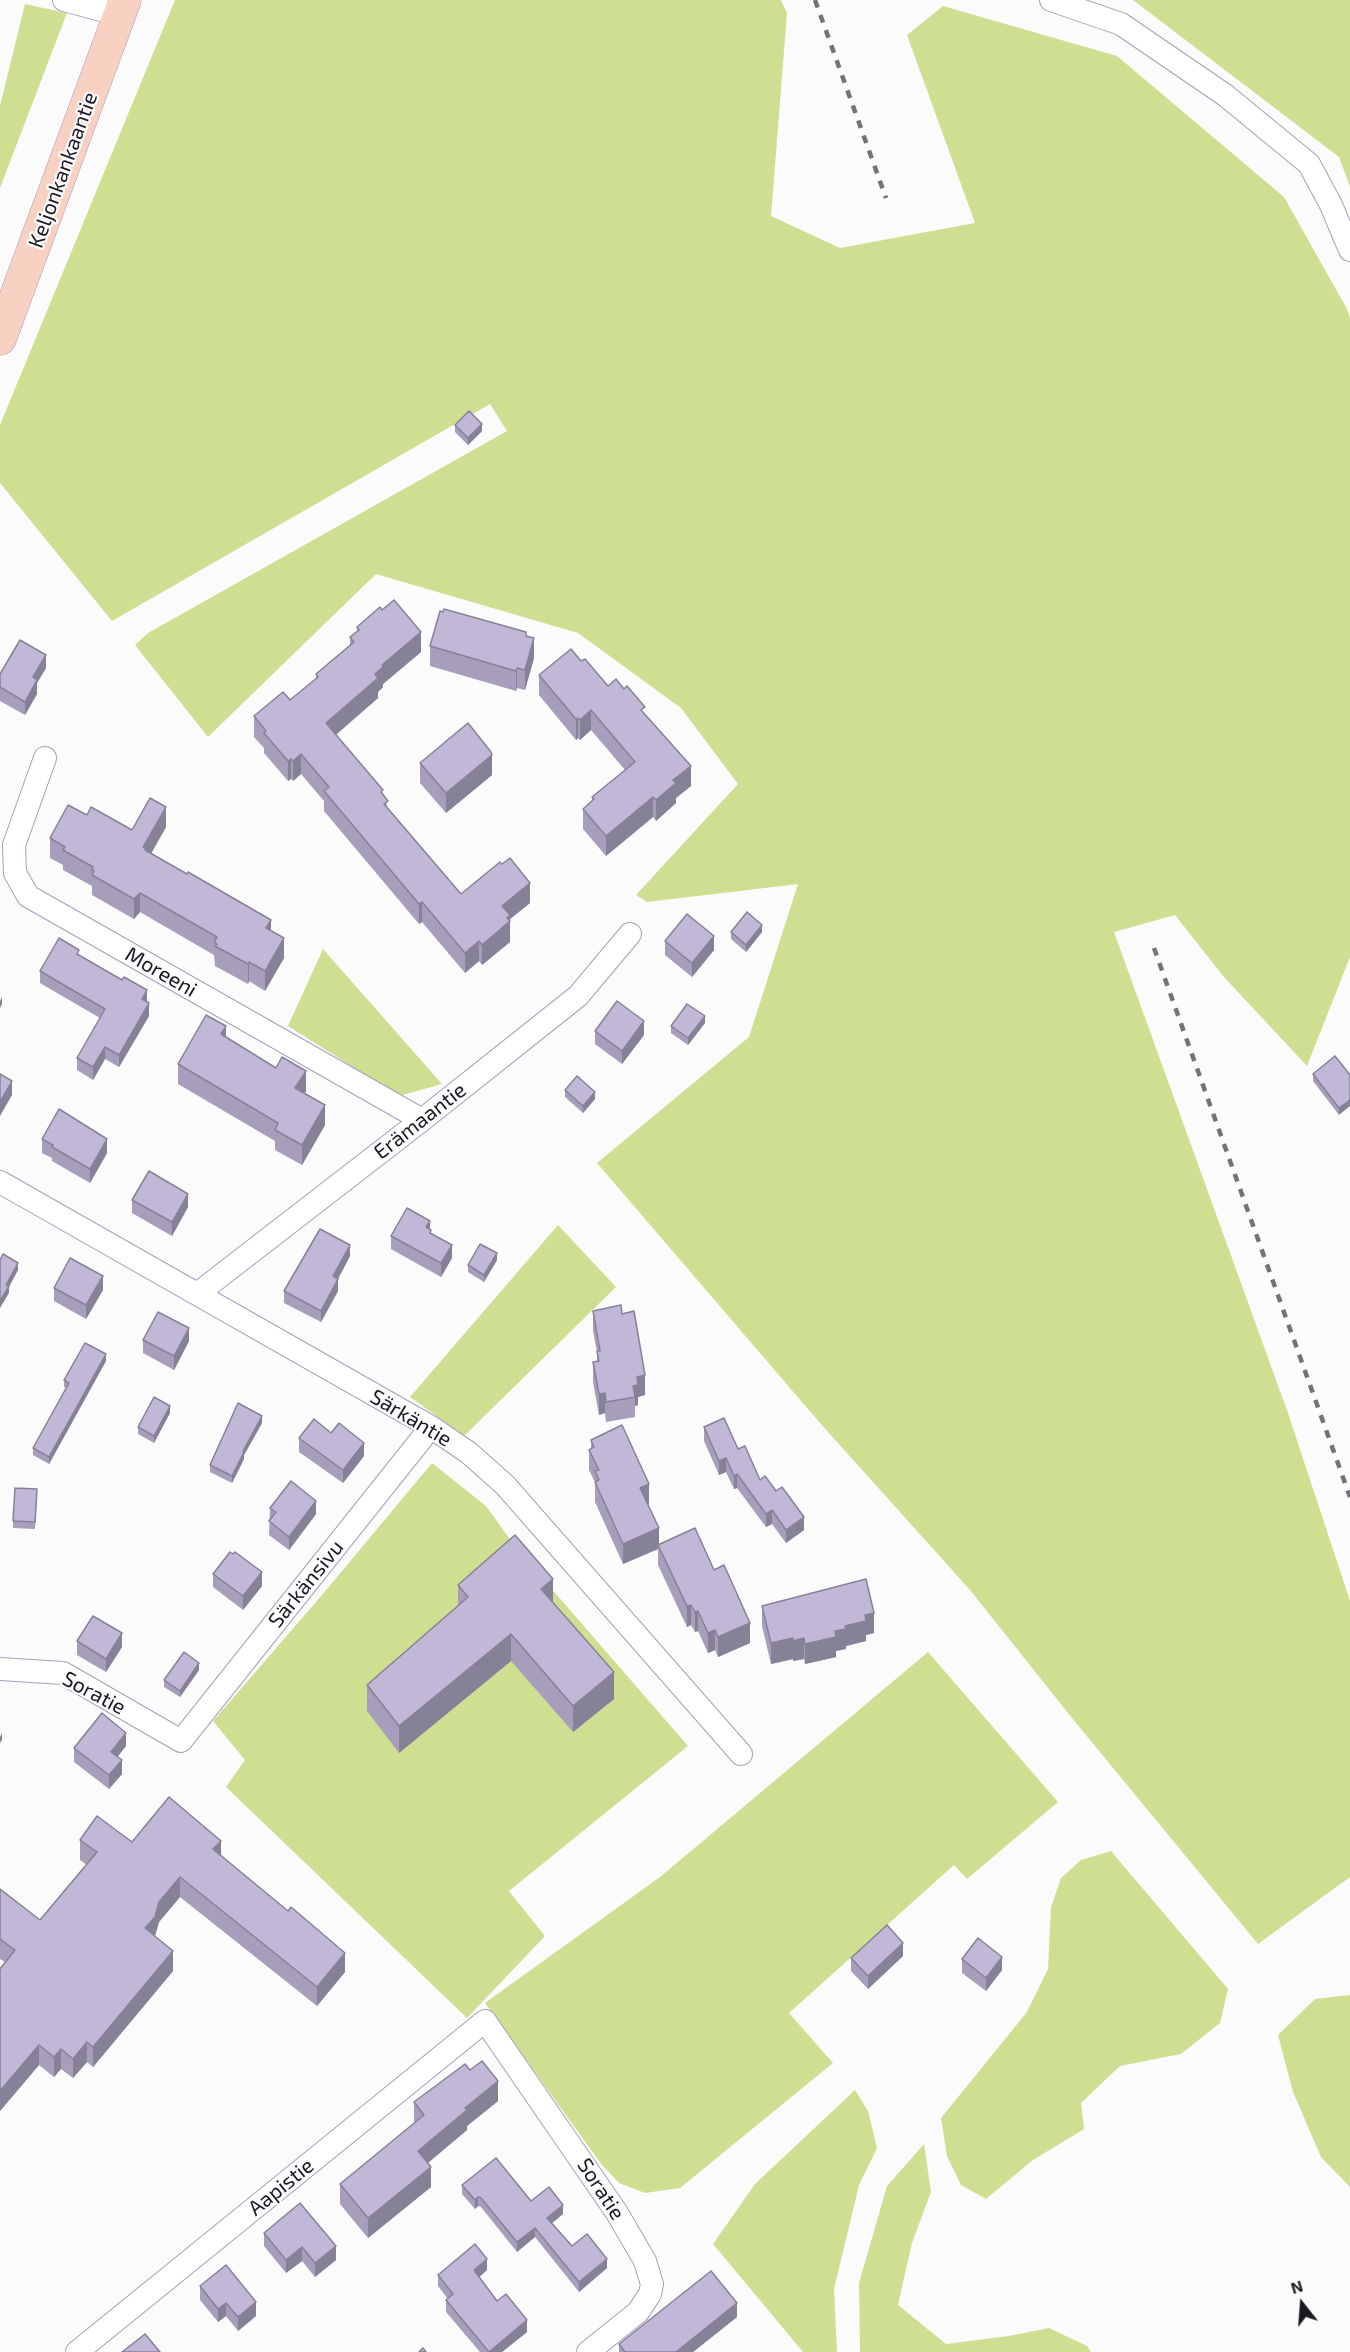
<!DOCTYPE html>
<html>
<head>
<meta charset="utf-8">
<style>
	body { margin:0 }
	#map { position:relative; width:1350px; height:2352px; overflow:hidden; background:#fbfbfb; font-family:"Exo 2",sans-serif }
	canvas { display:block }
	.north { position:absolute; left:1272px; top:2274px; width:60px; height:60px; -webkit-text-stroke:4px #fbfbfb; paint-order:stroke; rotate:343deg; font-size:16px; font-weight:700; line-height:24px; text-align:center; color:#1b1823 }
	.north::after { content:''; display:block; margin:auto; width:21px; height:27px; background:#1b1823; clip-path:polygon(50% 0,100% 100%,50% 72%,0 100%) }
</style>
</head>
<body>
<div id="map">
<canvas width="1350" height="2352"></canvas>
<div class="north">N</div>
</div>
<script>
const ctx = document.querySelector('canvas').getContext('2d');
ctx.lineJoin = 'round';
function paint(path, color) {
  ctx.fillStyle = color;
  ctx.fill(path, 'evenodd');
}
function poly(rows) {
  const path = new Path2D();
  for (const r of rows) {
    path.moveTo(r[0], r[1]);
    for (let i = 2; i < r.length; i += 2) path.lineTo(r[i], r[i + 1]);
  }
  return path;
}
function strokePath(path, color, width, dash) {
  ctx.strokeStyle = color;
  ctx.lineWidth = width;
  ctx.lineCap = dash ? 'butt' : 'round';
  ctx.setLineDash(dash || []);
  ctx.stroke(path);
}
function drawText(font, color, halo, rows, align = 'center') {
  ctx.font = font + ' "Exo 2",sans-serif';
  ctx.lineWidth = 4.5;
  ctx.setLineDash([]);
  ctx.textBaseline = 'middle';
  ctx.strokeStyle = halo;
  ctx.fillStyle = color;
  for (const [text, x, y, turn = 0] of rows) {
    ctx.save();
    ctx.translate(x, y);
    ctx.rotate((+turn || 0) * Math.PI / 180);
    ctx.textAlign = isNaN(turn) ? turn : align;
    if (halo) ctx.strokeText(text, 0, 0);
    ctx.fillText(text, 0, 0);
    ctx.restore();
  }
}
const green = poly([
	[175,0,781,0,787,13,771,216,840,248,975,223,907,35,943,6,1117,56,1284,197,1347,309,1350,318,1350,957,1307,1066,1223,976,1175,915,1114,932,1288,1413,1350,1601,1350,1877,1258,1944,1076,1723,970,1590,820,1423,597,1163,749,1037,798,884,647,902,636,895,738,784,681,708,578,633,376,574,208,737,135,645,148,633,507,431,490,404,112,621,0,483,0,425],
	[1133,0,1350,0,1350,187,1339,157],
	[25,4,67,13,0,188,0,106],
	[323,949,442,1084,399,1096,288,1026],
	[558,1225,616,1287,464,1436,410,1397],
	[432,1463,486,1506,517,1549,688,1746,509,1891,545,1936,467,2018,226,1787,245,1760,213,1721,322,1595],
	[928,1652,1058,1802,967,1879,954,1865,789,2013,833,2063,680,2188,645,2193,619,2183,602,2165,485,2003,660,1877],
	[1111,1851,1228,1989,1220,2023,1181,2054,1120,2066,1081,2103,1084,2129,1033,2160,986,2199,961,2185,947,2156,941,2118,1027,2012,1048,1969,1051,1907,1061,1878,1081,1860],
	[1350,1995,1350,2187,1321,2157,1293,2092,1278,2035,1315,1999],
	[855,2090,868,2111,877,2148,859,2185,834,2289,837,2352,803,2352,713,2244,755,2184],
	[924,2144,931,2192,912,2243,898,2305,946,2344,1009,2336,1049,2328,1087,2346,1091,2352,860,2352,859,2283,887,2186]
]);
const minor = poly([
	[64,0,120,15],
	[1051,0,1121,24,1225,95,1309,164,1331,205,1350,250],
	[45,758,14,845,15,873,28,896,422,1120],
	[0,1182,431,1427,469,1453,505,1485,741,1754],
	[197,1294,422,1120,578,996,630,934],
	[0,1669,63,1673,181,1741,431,1427],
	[77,2352,485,2021,617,2213,645,2261,652,2284,650,2294,638,2312,588,2352]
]);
const secondary = poly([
	[0,339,125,0]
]);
const rail = poly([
	[815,0,886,198],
	[1154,948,1350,1497]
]);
const wall = poly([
	[455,425,482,431,468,445,455,432],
	[357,627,421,652,383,684,383,687,378,692,378,698,336,735,383,795,388,808,461,894,530,903,510,919,510,942,482,965,479,961,465,973,422,922,419,924,324,811,324,801,301,774,293,781,291,779,288,781,264,753,264,748,254,737,254,716,290,700,316,679,316,674,350,645,350,637,357,631],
	[526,636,534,658,525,690,517,688,516,691,430,666,430,646],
	[581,661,608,686,645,714,691,786,676,798,676,803,656,821,653,817,606,856,583,829,583,809,592,801,592,797,625,770,591,730,580,740,578,738,576,740,539,695,539,675],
	[46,668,37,683,37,694,25,715,0,701,0,674],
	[420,763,492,775,446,813,420,783],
	[87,815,132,830,166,827,151,854,271,931,284,958,265,991,249,981,248,984,215,966,214,955,140,912,134,919,92,895,92,886,63,870,63,865,50,858,50,838],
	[731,932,762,932,746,952,731,939],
	[665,941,714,950,692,977,665,955],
	[79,955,147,1002,149,1016,119,1067,105,1059,93,1080,77,1070,77,1058,100,1018,40,983,40,971],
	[705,1023,688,1045,671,1033,671,1026],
	[595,1031,644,1035,622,1064,595,1044],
	[226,1037,306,1091,304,1093,325,1125,302,1165,275,1150,275,1141,178,1084,178,1064],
	[1313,1074,1350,1075,1339,1115,1313,1081],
	[565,1090,595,1099,583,1113,565,1097],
	[42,1139,107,1153,90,1183,52,1161,52,1158,42,1153],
	[132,1200,188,1207,172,1236,132,1213],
	[430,1230,431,1234,452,1258,441,1277,391,1249,391,1236],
	[350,1256,338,1279,338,1291,321,1322,284,1303,284,1291],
	[497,1260,484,1282,468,1272,468,1265],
	[54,1288,103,1290,86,1319,54,1301],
	[593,1311,622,1314,645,1395,638,1397,638,1405,635,1406,635,1417,606,1422,605,1413,599,1415,593,1382,593,1362,597,1362,597,1352,593,1331],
	[143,1340,189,1341,174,1370,143,1353],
	[106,1361,49,1464,33,1455,33,1448,66,1388,64,1387,64,1380],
	[170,1413,154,1443,138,1434,138,1427],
	[262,1423,244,1455,244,1459,232,1483,210,1472,210,1465],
	[704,1427,738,1449,760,1480,804,1530,786,1543,772,1524,766,1527,737,1488,734,1489,726,1472,719,1475,704,1441],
	[331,1433,364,1456,343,1483,299,1452,299,1438],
	[591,1440,649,1504,648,1505,659,1544,714,1570,750,1643,718,1657,715,1650,708,1653,698,1631,695,1632,691,1625,687,1627,658,1565,658,1549,623,1564,595,1502,595,1482,589,1470,589,1450,591,1449],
	[37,1496,35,1529,13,1528,13,1521],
	[270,1508,316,1514,289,1550,269,1535],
	[233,1554,262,1586,243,1610,213,1587,213,1574],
	[458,1585,553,1602,614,1699,573,1732,511,1661,399,1753,367,1711,367,1685,458,1606],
	[762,1606,874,1633,866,1635,866,1641,846,1646,846,1649,836,1651,836,1657,805,1664,804,1659,793,1661,793,1659,771,1664,762,1626],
	[77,1641,122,1647,106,1672,77,1655],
	[199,1670,180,1697,164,1687,164,1680],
	[126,1746,117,1757,122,1774,109,1789,74,1762,74,1748],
	[80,1840,132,1842,221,1855,345,1972,317,2006,180,1897,159,1922,155,1936,173,1971,93,2067,87,2062,73,2078,61,2069,54,2077,39,2065,0,2111,0,1969,5,1962,0,1959,0,1889,40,1920,87,1865,80,1860],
	[903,1956,868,1989,851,1971,851,1958],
	[962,1959,1002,1970,986,1991,962,1973],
	[470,2070,498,2101,467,2126,467,2130,428,2163,431,2187,368,2238,340,2204,340,2184,414,2123,414,2102],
	[462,2185,531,2201,563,2214,552,2223,572,2246,607,2268,579,2292,535,2237,517,2252,481,2207,478,2206,475,2209,462,2194],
	[264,2233,336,2260,315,2277,302,2261,286,2273,264,2246],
	[487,2270,479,2277,497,2301,527,2332,502,2352,480,2352,446,2312,446,2300,448,2299,438,2286,438,2275],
	[200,2286,256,2316,238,2331,226,2316,218,2322,200,2300],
	[737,2317,693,2352,619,2352,619,2344]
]);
const shadedWall = poly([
	[482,424,482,431,468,445,468,438],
	[421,632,421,652,383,684,383,687,378,692,378,698,326,743,326,723,375,674,382,665],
	[534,638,534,658,525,690,525,670],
	[46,655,46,668,37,683,37,694,25,715,25,702,33,677],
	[517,668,517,688,516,691,516,671],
	[591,710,591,730,580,740,580,720],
	[578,718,578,738,576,740,576,719],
	[301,754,301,774,293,781,293,761],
	[492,755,492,775,446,813,446,793],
	[291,759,291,779,288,781,288,761],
	[691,766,691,786,676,798,676,803,656,821,656,800,673,780],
	[653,797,653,817,606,856,606,836],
	[166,807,166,827,146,862,143,847],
	[530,883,530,903,510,919,510,942,482,965,482,945,502,906],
	[140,893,140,912,134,919,134,899],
	[422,902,422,922,419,924,419,904],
	[271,920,271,940,266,928],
	[762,925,762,932,746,952,746,945],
	[714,936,714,950,692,977,692,963],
	[284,938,284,958,265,991,265,971],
	[479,941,479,961,465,973,465,953],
	[249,962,249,981,248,984,248,964],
	[147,990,147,1002,142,999],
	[2,997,2,1004,0,1008,0,1001],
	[149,1003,149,1016,119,1067,119,1055],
	[705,1016,705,1023,688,1045,688,1038],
	[644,1021,644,1035,622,1064,622,1051],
	[226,1026,226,1046,221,1034],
	[105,1047,105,1059,93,1080,93,1067],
	[306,1071,306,1091,295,1108,295,1088],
	[12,1081,12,1095,0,1116,0,1102],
	[595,1092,595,1099,583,1113,583,1106],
	[1350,1100,1350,1106,1339,1115,1339,1108],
	[325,1105,325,1125,302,1165,302,1145],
	[107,1139,107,1153,90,1183,90,1169],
	[188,1194,188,1207,172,1236,172,1222],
	[430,1221,430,1233,431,1230,431,1244,426,1227],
	[350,1245,350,1256,333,1288,333,1276],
	[452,1245,452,1258,441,1277,441,1263],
	[497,1253,497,1260,484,1282,484,1275],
	[18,1263,18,1270,9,1287,9,1293,0,1308,0,1301,6,1285],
	[103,1276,103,1290,86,1319,86,1305],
	[338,1279,338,1291,321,1322,321,1311],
	[189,1328,189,1341,174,1370,174,1356],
	[106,1354,106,1361,49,1464,49,1457],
	[645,1375,645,1395,638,1397,638,1405,635,1406,635,1397,633,1386,637,1377],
	[605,1393,605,1413,599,1415,599,1394],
	[170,1406,170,1413,154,1443,154,1436],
	[262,1416,262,1423,244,1455,244,1459,232,1483,232,1476,243,1451],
	[364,1443,364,1456,343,1483,343,1470],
	[726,1458,726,1472,719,1475,719,1461],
	[737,1474,737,1488,734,1489,734,1476],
	[649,1484,649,1504,640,1508,640,1488],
	[316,1501,316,1514,289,1550,289,1537],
	[772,1510,772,1524,766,1527,766,1514],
	[804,1517,804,1530,786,1543,786,1530],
	[659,1528,659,1547,658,1545,658,1549,623,1564,623,1544],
	[262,1572,262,1586,243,1610,243,1596],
	[553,1579,553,1605,541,1589],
	[691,1605,691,1625,687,1627,687,1606],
	[698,1611,698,1631,695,1632,695,1612],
	[874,1613,874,1633,866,1635,866,1641,846,1646,846,1649,836,1651,836,1657,805,1664,805,1644,835,1631,865,1615],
	[750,1623,750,1643,718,1657,718,1637],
	[715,1630,715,1650,708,1653,708,1633],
	[122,1633,122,1647,106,1672,106,1659],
	[511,1634,511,1661,399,1753,399,1726],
	[793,1638,793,1659,771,1664,771,1643],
	[804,1638,804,1659,793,1661,793,1641],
	[199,1663,199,1670,180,1697,180,1691],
	[614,1672,614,1699,573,1732,573,1706],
	[2,1733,2,1740,0,1743,0,1737],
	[126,1733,126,1746,111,1765,111,1752],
	[122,1760,122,1774,109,1789,109,1775],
	[221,1841,221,1860,213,1849],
	[180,1877,180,1897,159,1922,155,1936,145,1928,159,1902],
	[903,1943,903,1956,868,1989,868,1976],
	[173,1951,173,1971,93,2067,93,2047],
	[345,1953,345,1972,317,2006,317,1987],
	[1002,1957,1002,1970,986,1991,986,1978],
	[87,2042,87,2062,73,2078,73,2059],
	[39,2045,39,2065,0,2111,0,2091],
	[61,2049,61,2069,54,2077,54,2057],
	[498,2081,498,2101,467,2126,467,2130,418,2171,418,2151,465,2108],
	[431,2167,431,2187,368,2238,368,2218],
	[478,2197,478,2206,475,2209,475,2200],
	[563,2205,563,2214,547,2227,547,2218],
	[535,2228,535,2237,517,2252,517,2242],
	[336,2246,336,2260,315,2277,315,2263],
	[302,2247,302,2261,286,2273,286,2260],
	[487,2259,487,2270,474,2282,474,2270],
	[607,2259,607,2268,579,2292,579,2282],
	[256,2302,256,2316,238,2331,238,2317],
	[226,2303,226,2316,218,2322,218,2309],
	[737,2303,737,2317,693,2352,676,2352],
	[527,2320,527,2332,502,2352,489,2352]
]);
const building = poly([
	[469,411,482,424,468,438,455,425,469,411],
	[394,600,421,632,382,665,383,667,375,674,378,678,326,723,383,790,381,792,388,801,384,804,461,894,500,862,502,864,510,858,530,883,502,906,510,915,507,918,510,921,482,945,479,941,465,953,422,902,419,904,324,791,329,787,301,754,293,761,291,759,288,761,264,733,266,731,254,716,283,692,290,700,318,677,316,674,354,642,350,637,359,630,357,627,380,607,382,610,394,600],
	[444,609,526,632,526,636,534,638,525,670,517,668,516,671,430,646,440,611,443,612,444,609],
	[20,640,46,655,33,677,37,680,25,702,0,687,0,674,20,640],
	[571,649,581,661,585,659,608,686,616,679,624,689,627,686,645,707,641,710,691,766,673,780,676,783,656,800,653,797,606,836,583,809,594,799,592,797,635,762,591,710,580,720,578,718,576,719,539,675,571,649],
	[468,723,491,752,492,755,446,793,420,763,468,723],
	[150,798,166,807,143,847,146,849,145,850,187,874,188,872,271,920,266,928,284,938,265,971,249,962,248,964,215,946,217,944,214,942,217,937,140,893,134,899,92,875,94,871,92,870,93,867,63,850,65,847,50,838,68,805,87,815,91,807,132,830,150,798],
	[747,912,762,925,746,945,731,932,747,912],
	[687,914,714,936,692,963,665,941,687,914],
	[59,938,79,950,77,954,122,980,124,977,147,990,142,999,149,1003,119,1055,105,1047,93,1067,77,1058,105,1009,40,971,59,938],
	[617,1001,644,1021,622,1051,595,1031,617,1001],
	[687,1004,705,1016,688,1038,671,1026,687,1004],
	[206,1015,226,1026,221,1034,276,1068,282,1057,306,1071,295,1088,325,1105,302,1145,275,1130,278,1123,178,1064,206,1015],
	[1335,1056,1350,1075,1350,1100,1339,1108,1313,1074,1335,1056],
	[0,1074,12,1081,0,1102,0,1074],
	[577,1076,595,1092,583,1106,565,1090,577,1076],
	[59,1109,107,1139,90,1169,52,1147,53,1145,42,1139,59,1109],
	[149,1171,188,1194,172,1222,132,1200,149,1171],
	[407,1208,430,1221,426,1227,431,1230,430,1233,452,1245,441,1263,391,1236,407,1208],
	[320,1229,350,1245,333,1276,338,1279,321,1311,284,1291,320,1229],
	[480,1244,497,1253,484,1275,468,1265,480,1244],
	[3,1254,18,1263,6,1285,9,1286,0,1301,0,1260,3,1254],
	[70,1258,103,1276,86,1305,54,1288,70,1258],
	[621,1305,622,1314,634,1311,645,1375,637,1377,638,1385,633,1386,635,1397,606,1402,605,1393,599,1394,593,1362,599,1361,597,1351,600,1351,593,1311,621,1305],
	[158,1312,189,1328,174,1356,143,1340,158,1312],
	[85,1343,106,1354,49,1457,33,1448,69,1383,64,1380,85,1343],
	[154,1397,170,1406,154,1436,138,1427,154,1397],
	[238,1403,262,1416,243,1451,244,1452,232,1476,210,1465,238,1403],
	[724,1418,738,1449,745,1446,760,1480,765,1476,776,1491,782,1487,804,1517,786,1530,772,1510,766,1514,737,1474,734,1476,726,1458,719,1461,704,1427,724,1418],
	[314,1419,331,1433,339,1423,364,1443,343,1470,299,1438,314,1419],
	[622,1425,649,1484,640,1488,659,1528,623,1544,595,1482,599,1480,595,1471,599,1470,589,1450,594,1447,591,1440,622,1425],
	[291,1481,316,1501,289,1537,269,1521,276,1512,270,1508,291,1481],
	[15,1488,37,1489,35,1522,13,1521,15,1488],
	[695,1528,714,1570,724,1565,750,1623,718,1637,715,1630,708,1633,698,1611,695,1612,691,1605,687,1606,658,1545,695,1528],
	[515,1535,553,1579,541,1589,614,1672,573,1706,511,1634,399,1726,367,1685,468,1597,458,1585,515,1535],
	[230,1552,233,1554,235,1552,262,1572,243,1596,213,1574,230,1552],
	[866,1579,874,1613,865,1615,866,1621,845,1626,846,1629,835,1631,836,1637,805,1644,804,1638,793,1641,793,1638,771,1643,762,1606,866,1579],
	[93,1616,122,1633,106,1659,77,1641,93,1616],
	[184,1652,199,1663,180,1691,164,1680,184,1652],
	[102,1713,126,1733,111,1752,122,1760,109,1775,74,1748,102,1713],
	[169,1797,221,1841,213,1849,288,1911,291,1907,345,1953,317,1987,180,1877,159,1902,155,1917,145,1928,173,1951,93,2047,87,2042,73,2059,61,2049,54,2057,39,2045,0,2091,0,1969,15,1950,0,1939,0,1889,40,1920,97,1852,80,1840,97,1816,132,1842,169,1797],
	[887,1925,903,1943,868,1976,851,1958,887,1925],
	[978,1938,1002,1957,986,1978,962,1959,978,1938],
	[482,2061,498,2081,465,2108,467,2110,418,2151,431,2167,368,2218,340,2184,424,2115,414,2102,465,2064,470,2070,482,2061],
	[496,2158,531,2201,549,2187,563,2205,547,2218,572,2246,587,2234,607,2259,579,2282,535,2228,517,2242,481,2198,478,2197,475,2200,462,2185,496,2158],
	[300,2203,336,2246,315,2263,302,2247,286,2260,264,2233,300,2203],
	[475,2244,487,2259,474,2270,497,2301,506,2294,527,2320,489,2352,446,2300,453,2294,438,2275,475,2244],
	[226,2265,256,2302,238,2317,226,2303,218,2309,200,2286,226,2265],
	[711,2271,737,2303,676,2352,625,2352,619,2344,711,2271],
	[145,2334,160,2352,122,2352,145,2334],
	[423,2348,426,2352,419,2352,423,2348]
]);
const streetNames = [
	["Keljonkankaantie",63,170,-70],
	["Moreeni",161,972,30],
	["Erämaantie",420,1121,-38],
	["Särkäntie",411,1418,31],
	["Särkänsivu",306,1584,-51],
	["Soratie",94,1693,28],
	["Aapistie",281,2187,-39],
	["Soratie",601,2189,57]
];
paint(green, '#cedf92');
strokePath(minor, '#a79fbd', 24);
strokePath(secondary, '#a79fbd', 33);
strokePath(minor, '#fff', 22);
strokePath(secondary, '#f8d1c3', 32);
strokePath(rail, '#747279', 4.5, [8, 8]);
paint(wall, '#a69eba');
paint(shadedWall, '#878197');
paint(building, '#c1b8d8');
strokePath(building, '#878197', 1.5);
drawText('21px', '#1b1823', '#fbfbfb', streetNames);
</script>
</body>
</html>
